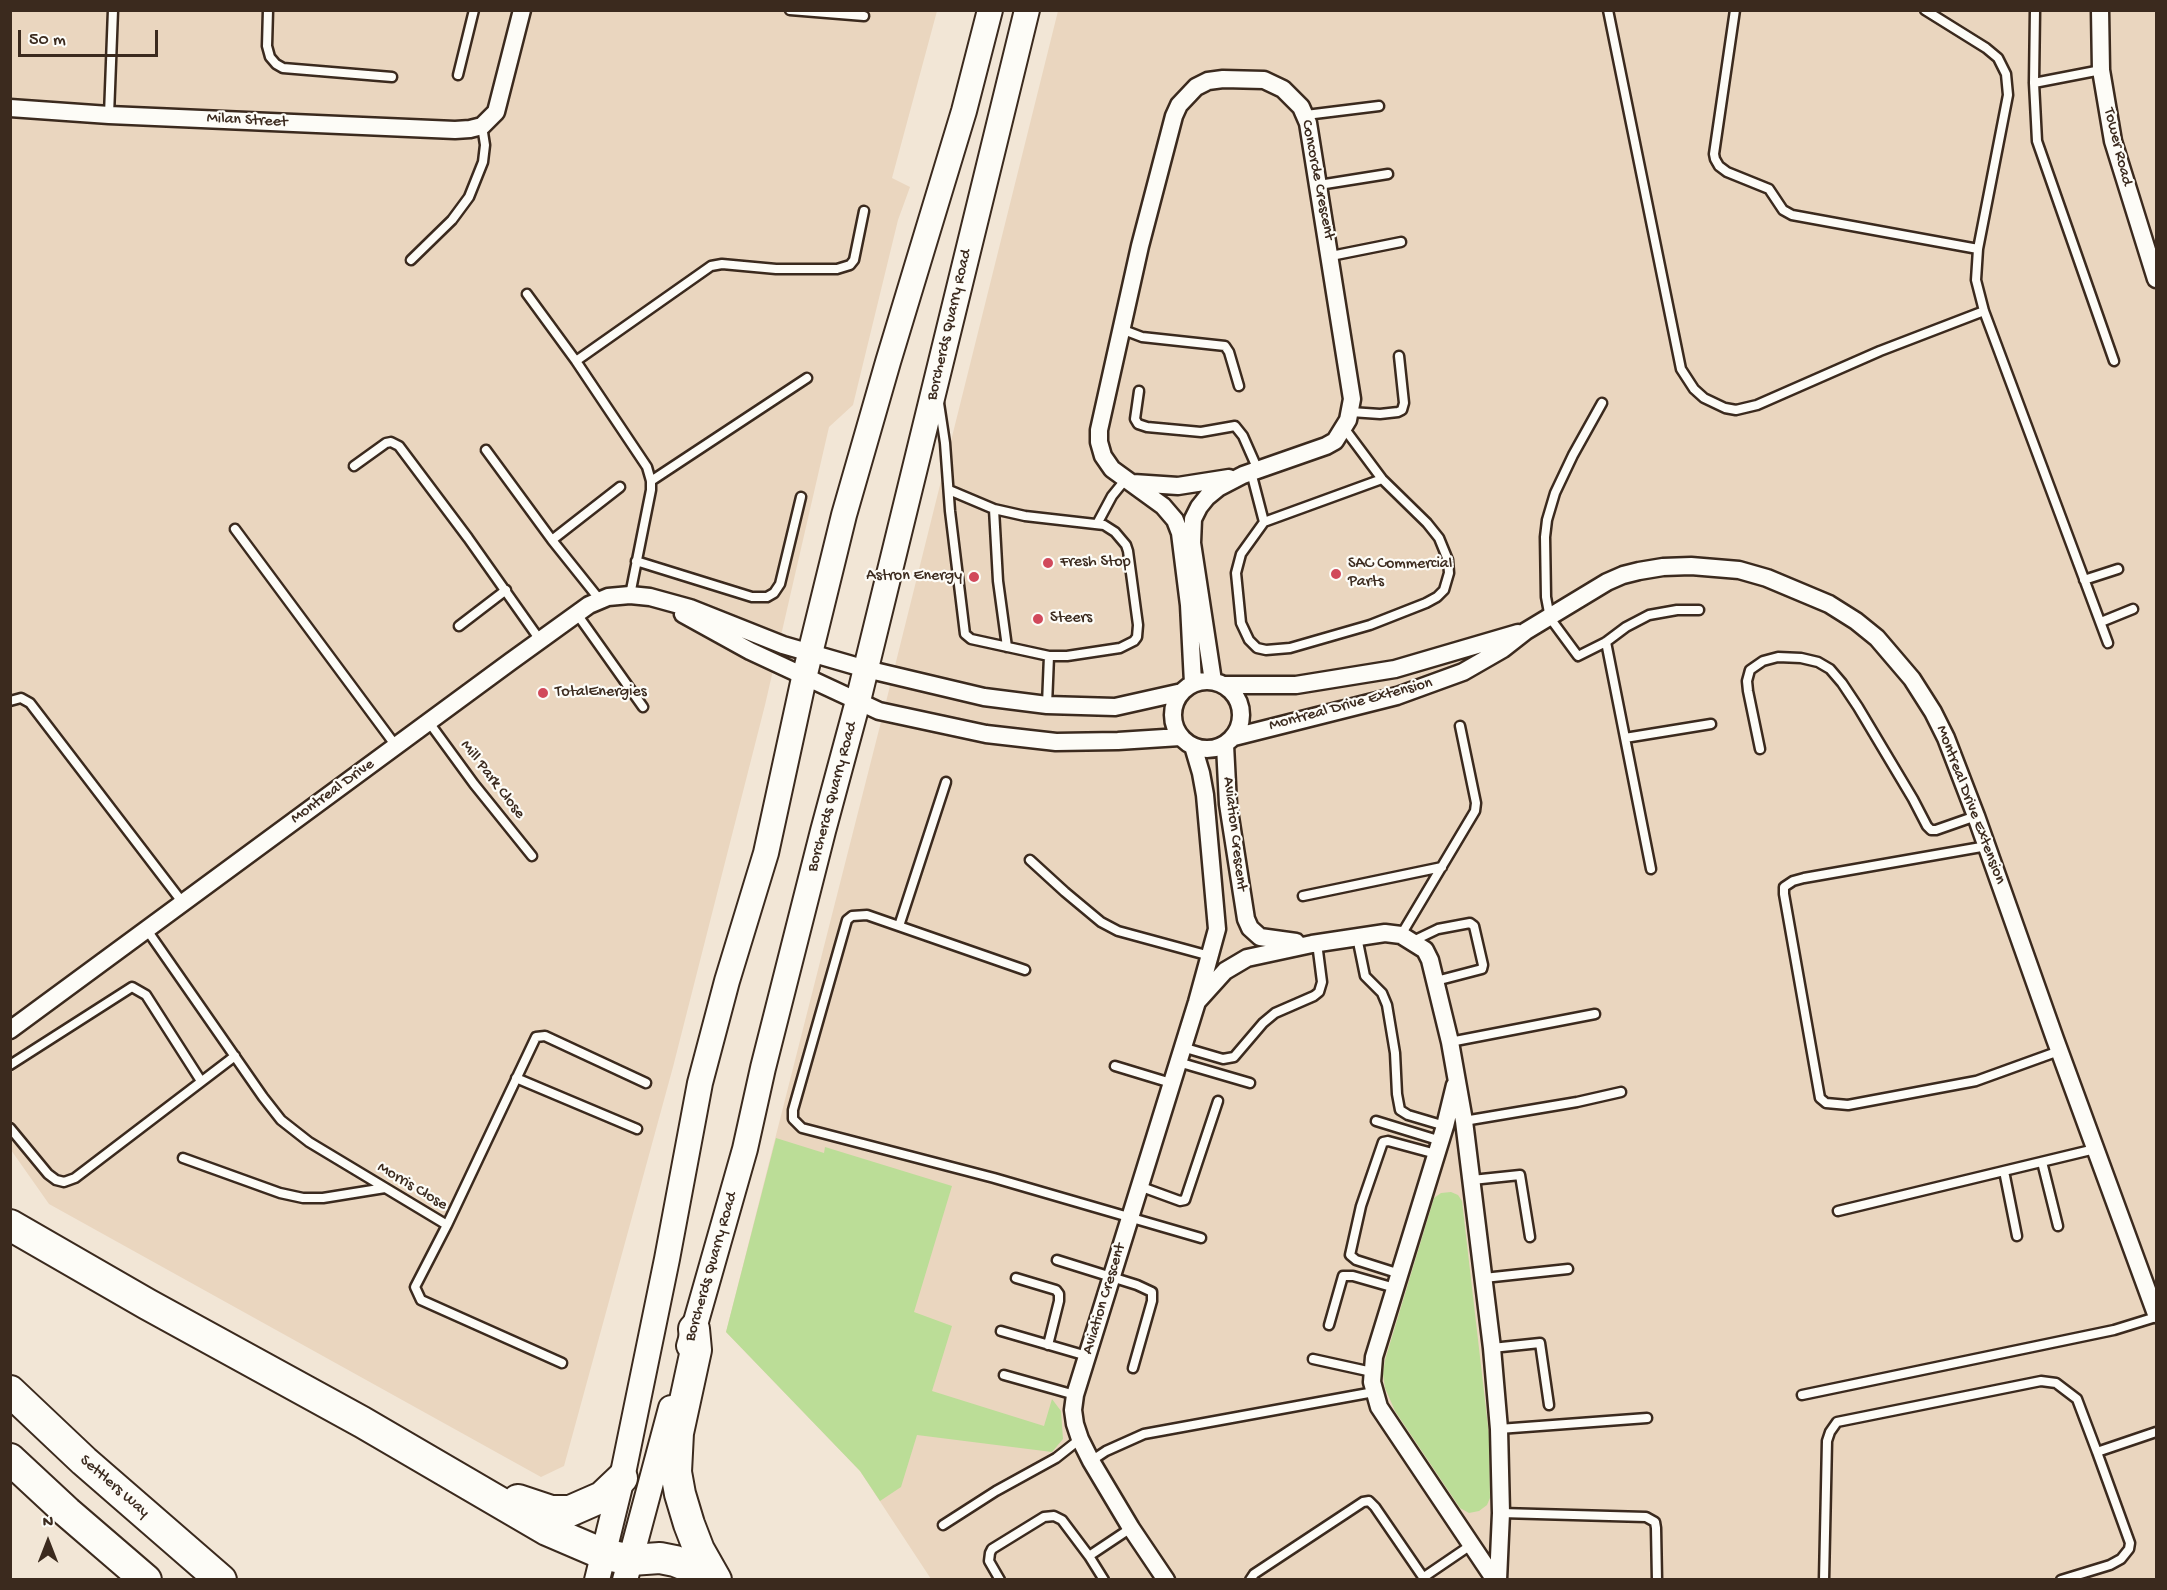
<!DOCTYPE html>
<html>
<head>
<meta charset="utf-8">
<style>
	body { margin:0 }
	#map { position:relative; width:2167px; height:1590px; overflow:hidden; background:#f2e6d6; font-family:"Gochi Hand",sans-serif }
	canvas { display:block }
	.frame { position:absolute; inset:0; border:12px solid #3b2a1e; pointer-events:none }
	.north { position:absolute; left:18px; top:1512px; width:60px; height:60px; -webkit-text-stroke:4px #fdfcf7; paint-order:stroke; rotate:0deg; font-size:16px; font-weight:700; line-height:24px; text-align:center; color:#3b2a1e }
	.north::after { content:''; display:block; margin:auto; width:21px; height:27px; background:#3b2a1e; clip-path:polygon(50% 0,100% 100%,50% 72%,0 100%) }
	.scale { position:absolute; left:18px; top:30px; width:140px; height:27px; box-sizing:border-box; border:3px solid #3b2a1e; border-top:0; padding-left:8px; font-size:18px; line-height:21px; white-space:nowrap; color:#3b2a1e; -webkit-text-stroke:4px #fdfcf7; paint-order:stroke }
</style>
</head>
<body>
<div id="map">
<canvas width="2167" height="1590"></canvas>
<div class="frame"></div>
<div class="north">N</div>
<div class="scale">50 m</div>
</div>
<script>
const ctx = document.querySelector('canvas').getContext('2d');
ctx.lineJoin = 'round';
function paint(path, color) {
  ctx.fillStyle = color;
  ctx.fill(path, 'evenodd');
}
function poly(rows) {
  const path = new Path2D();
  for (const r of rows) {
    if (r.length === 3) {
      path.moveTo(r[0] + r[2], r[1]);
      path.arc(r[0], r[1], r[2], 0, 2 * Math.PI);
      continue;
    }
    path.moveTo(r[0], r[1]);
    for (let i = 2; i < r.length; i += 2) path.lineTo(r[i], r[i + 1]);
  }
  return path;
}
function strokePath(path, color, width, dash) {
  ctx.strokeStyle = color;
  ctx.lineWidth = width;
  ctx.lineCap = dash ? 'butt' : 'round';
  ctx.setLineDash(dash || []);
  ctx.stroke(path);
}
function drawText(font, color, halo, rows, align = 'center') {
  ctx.font = font + ' "Gochi Hand",sans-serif';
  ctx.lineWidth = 4.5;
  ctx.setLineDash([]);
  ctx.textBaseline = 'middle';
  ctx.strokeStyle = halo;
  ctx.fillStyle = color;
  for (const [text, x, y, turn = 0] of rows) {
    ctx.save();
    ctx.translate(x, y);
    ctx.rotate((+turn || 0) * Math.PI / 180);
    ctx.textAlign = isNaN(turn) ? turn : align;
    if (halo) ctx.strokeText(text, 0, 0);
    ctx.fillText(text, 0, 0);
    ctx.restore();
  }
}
const built = poly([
	[10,11,937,11,892,178,910,187,898,220,853,405,829,427,765,705,673,1067,564,1466,541,1477,49,1204,11,1150],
	[1058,11,2156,11,2156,1579,931,1579,860,1471,726,1332,883,714]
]);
const green = poly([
	[776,1138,824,1153,825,1147,952,1186,914,1312,952,1326,932,1391,1044,1426,1052,1399,1061,1411,1063,1439,1052,1452,917,1435,901,1487,880,1501,860,1471,726,1332],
	[1451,1192,1458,1195,1462,1201,1489,1435,1490,1498,1487,1505,1479,1511,1469,1513,1460,1508,1395,1411,1385,1388,1383,1374,1385,1360,1434,1198,1441,1193]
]);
const service = poly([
	[268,10,267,46,270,57,276,64,283,68,392,77],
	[790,10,864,16],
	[1608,10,1681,369,1694,389,1704,398,1725,408,1736,410,1757,405,1880,351,1984,311],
	[1735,10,1714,154,1715,159,1719,166,1727,172,1769,189,1783,210,1792,215,1978,249],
	[1925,10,1986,48,1998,58,2006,74,2008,95,1978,249,1976,280,1984,311,2108,643],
	[2035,10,2034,83,2037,141,2114,361],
	[458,75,474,10],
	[2034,83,2101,70],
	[109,115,113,10],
	[1306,115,1379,106],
	[1319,185,1388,174],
	[1331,256,1401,242],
	[411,260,452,220,469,197,483,162,485,145,482,126],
	[527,294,576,361,647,467,651,481,651,490,630,595],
	[1121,329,1142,337,1225,346,1229,352,1239,386],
	[576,361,711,266,722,264,776,269,837,269,850,265,854,260,864,211],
	[1139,391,1135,419,1138,424,1147,427,1201,432,1235,426,1243,436,1258,470],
	[939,403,945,443,950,511,965,634,971,639,1049,656,1047,705],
	[1602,403,1573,455,1555,493,1547,520,1545,537,1546,597,1550,618,1578,656,1606,642,1626,627,1649,615,1677,610,1699,610],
	[1351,412,1380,414,1398,412,1402,410,1404,403,1399,356],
	[486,450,552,540,600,600],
	[354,466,386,443,391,442,399,446,468,538,540,640],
	[1251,472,1264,522,1382,479],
	[651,481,807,378],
	[949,490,994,509,1025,516,1104,525,1115,532,1126,545,1128,551,1138,625,1137,637,1134,641,1120,648,1067,656,1049,656],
	[994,509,998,581,1007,647],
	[1264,522,1241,554,1236,573,1241,623,1249,640,1257,648,1266,650,1290,648,1370,625,1426,603,1437,597,1444,590,1449,573,1448,560,1439,538,1427,523,1382,479,1344,428],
	[1097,524,1112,496,1125,480],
	[235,529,396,746],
	[552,540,620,487],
	[636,561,752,597,767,597,774,593,780,584,801,497],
	[2084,580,2118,569],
	[577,614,643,707],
	[2101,622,2133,609],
	[459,626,506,590],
	[1606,642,1651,869],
	[10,701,21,698,30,703,183,903],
	[428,721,474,784,532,856],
	[1625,738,1711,724],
	[1760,749,1748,691,1747,681,1750,670,1763,661,1778,657,1801,658,1818,662,1830,669,1842,683,1858,707,1913,799,1927,826,1931,830,1936,830,1976,816],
	[1987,846,1804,878,1793,881,1784,887,1784,894,1820,1098,1826,1103,1848,1105,1976,1081,2059,1051],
	[1030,860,1065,892,1101,922,1118,931,1210,956],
	[1303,896,1442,867],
	[899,926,946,782],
	[147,930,263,1097,281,1120,309,1142,447,1225,536,1037,545,1036,646,1083],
	[1401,935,1475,811,1476,803,1460,726],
	[1357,937,1365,976,1382,993,1387,1005,1395,1053,1397,1094,1400,1110,1408,1115,1445,1126],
	[1413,941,1438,929,1470,923,1474,926,1483,965,1482,969,1436,981],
	[1025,970,867,915,852,916,847,920,793,1110,793,1119,802,1128,994,1178,1201,1238],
	[1450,1042,1595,1014],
	[1182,1047,1223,1059,1234,1057,1263,1023,1275,1013,1314,996,1319,992,1322,982,1317,943],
	[1178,1062,1250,1083],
	[10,1065,132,987,146,995,201,1081],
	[1115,1066,1171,1083],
	[516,1078,637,1129],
	[1376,1121,1441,1141],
	[1464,1121,1577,1102,1621,1092],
	[10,1128,48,1174,56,1180,64,1182,75,1178,235,1056],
	[183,1158,280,1193,303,1198,323,1198,385,1188],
	[2042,1162,2058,1226],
	[2004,1171,2017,1236],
	[1472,1180,1520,1175,1530,1237],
	[1139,1186,1180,1201,1185,1200,1218,1101],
	[1838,1211,2095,1149],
	[447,1225,415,1287,421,1300,562,1363],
	[1057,1260,1137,1285,1152,1292,1152,1301,1133,1368],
	[1400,1274,1356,1260,1350,1255,1361,1206,1383,1142,1388,1141,1436,1154],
	[1016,1278,1056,1290,1059,1294,1059,1301,1048,1345],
	[1484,1278,1568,1269],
	[1329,1325,1343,1276,1353,1276,1395,1288],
	[1001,1331,1087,1356],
	[1492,1348,1540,1343,1549,1405],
	[1313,1359,1372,1372],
	[1004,1375,1075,1395],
	[1802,1395,2114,1330,2156,1317],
	[1499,1429,1647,1418],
	[1091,1461,1106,1451,1144,1434,1374,1392],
	[1501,1513,1646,1517,1655,1522,1656,1528,1657,1580],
	[943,1525,996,1491,1056,1458,1080,1439],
	[1424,1577,1471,1545],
	[1000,1580,989,1561,990,1553,992,1549,1044,1517,1054,1516,1062,1520,1089,1556],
	[1104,1580,1089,1556,1131,1528],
	[1250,1580,1254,1574,1363,1502,1369,1501,1375,1507,1425,1580],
	[1824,1580,1827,1441,1830,1432,1837,1422,2041,1381,2056,1383,2077,1399,2097,1452],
	[2061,1580,2110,1565,2121,1559,2129,1549,2130,1543,2097,1452,2156,1432]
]);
const minor = poly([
	[2100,10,2101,70,2113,141,2156,279],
	[10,108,109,115,455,130,470,129,482,126,496,112,522,10],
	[1133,483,1178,486,1229,478],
	[683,614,750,651,879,711,986,734,1056,742,1118,741,1180,737],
	[1207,715,34],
	[1193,683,1189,605,1180,533,1175,520,1163,506,1112,469,1103,456,1099,442,1099,430,1140,246,1174,116,1179,105,1196,87,1208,81,1223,79,1264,80,1283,89,1301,107,1308,123,1352,399,1348,420,1335,441,1326,446,1243,475,1218,488,1207,497,1199,507,1193,519,1192,543,1213,681],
	[1223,685,1296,685,1395,669,1518,633],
	[1234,737,1397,696,1463,672,1503,649,1526,631,1607,582,1623,575,1639,571,1663,567,1691,566,1739,570,1767,578,1829,604,1856,621,1877,638,1912,679,1933,712,1946,738,1976,816,2055,1039,2156,1314],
	[1225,745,1228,804,1246,919,1250,928,1260,937,1296,942],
	[1197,1002,1225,971,1247,958,1312,944,1385,933,1401,935,1425,950,1430,960,1450,1042,1464,1121,1492,1348,1499,1429,1501,1513,1498,1580],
	[10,1030,510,662,589,605,608,597,630,595,650,597,690,608,783,645,866,669,984,697,1047,705,1115,707,1182,692],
	[1455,1085,1445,1126,1374,1357,1372,1382,1379,1407,1495,1580],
	[1166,1580,1131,1528,1091,1461,1080,1439,1075,1424,1073,1410,1075,1395,1197,1002,1217,929,1205,795,1201,773,1193,746]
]);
const secondary = poly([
	[689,1346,745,1149,763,1068,823,831,858,701,1027,10],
	[597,1580,622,1478,667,1259,700,1083,727,981,766,853,804,678,844,515,888,362,964,111,990,10],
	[625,1580,671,1408]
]);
const motorway = poly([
	[10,1225,147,1304,362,1422,547,1530,603,1554,631,1560,660,1558,675,1561,690,1567,705,1580],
	[694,1329,696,1350,678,1433,676,1472,680,1494,689,1524,699,1550,716,1580],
	[10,1391,84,1461,221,1580],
	[10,1459,67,1512,146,1580],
	[518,1500,551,1511,570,1511,602,1497,622,1478]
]);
const markers = [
	[1048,563,6,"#d1495b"],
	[1336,574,6,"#d1495b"],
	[974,577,6,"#d1495b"],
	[1038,619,6,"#d1495b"],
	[543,693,6,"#d1495b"]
];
const streetNames = [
	["Milan Street",247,121,3],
	["Tower Road",2117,147,76],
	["Concorde Crescent",1317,180,79],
	["Borcherds Quarry Road",950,325,-77],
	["Montreal Drive Extension",1351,705,-15],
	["Mill Park Close",492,780,52],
	["Montreal Drive",333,792,-36],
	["Borcherds Quarry Road",833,797,-75],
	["Montreal Drive Extension",1970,805,69],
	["Aviation Crescent",1234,834,83],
	["Morris Close",412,1187,31],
	["Borcherds Quarry Road",712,1267,-74],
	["Aviation Crescent",1105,1299,-73],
	["Settlers Way",114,1487,41]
];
const poiNames = [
	["Fresh Stop",1060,563],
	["SAC Commercial",1348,565],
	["Parts",1348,583],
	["Astron Energy",962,577,"right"],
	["Steers",1050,619],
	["TotalEnergies",555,693]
];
paint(built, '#ead6bf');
paint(green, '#bbdd97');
strokePath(service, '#3b2a1e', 13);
strokePath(minor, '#3b2a1e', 21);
strokePath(secondary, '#3b2a1e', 28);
strokePath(motorway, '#3b2a1e', 34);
strokePath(service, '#fdfcf7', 8);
strokePath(minor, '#fdfcf7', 16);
strokePath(secondary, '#fdfcf7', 24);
strokePath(motorway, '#fdfcf7', 30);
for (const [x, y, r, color] of markers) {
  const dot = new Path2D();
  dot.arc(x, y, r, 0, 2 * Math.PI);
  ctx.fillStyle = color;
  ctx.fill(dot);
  strokePath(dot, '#fdfcf7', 2);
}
drawText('16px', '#3b2a1e', '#fdfcf7', streetNames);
drawText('16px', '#3b2a1e', '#fdfcf7', poiNames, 'left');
</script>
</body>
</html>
